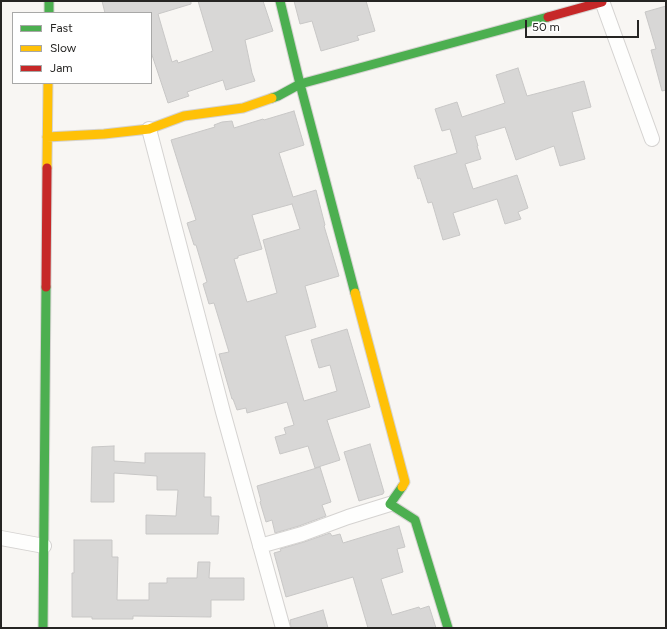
<!DOCTYPE html>
<html>
<head>
<meta charset="utf-8">
<style>
	body { margin:0 }
	#map { position:relative; width:667px; height:629px; overflow:hidden; background:#f8f6f3; font-family:Figtree,sans-serif }
	canvas { display:block }
	.frame { position:absolute; inset:0; border:2px solid #262523; pointer-events:none }
	.legend { position:absolute; left:12px; top:12px; width:140px; height:72px; box-sizing:border-box; background:#fff; border:1px solid #a8a8a7; margin:0; padding:5px 7px; list-style:none; font-size:12px; color:#262523 }
	.legend li { display:flex; align-items:center; gap:8px; height:20px }
	.legend b { width:20px; border:1px solid #a8a8a7 }
	.scale { position:absolute; left:525px; top:20px; width:114px; height:18px; box-sizing:border-box; border:2px solid #262523; border-top:0; padding-left:5px; font-size:12px; line-height:14px; white-space:nowrap; color:#262523; -webkit-text-stroke:3px #fff; paint-order:stroke }
</style>
</head>
<body>
<div id="map">
<canvas width="667" height="629"></canvas>
<div class="frame"></div>
<ul class="legend">
<li><b style="height:5px;background:#4caf50"></b>Fast</li>
<li><b style="height:5px;background:#ffc107"></b>Slow</li>
<li><b style="height:5px;background:#c62828"></b>Jam</li>
</ul>
<div class="scale">50 m</div>
</div>
<script>
const ctx = document.querySelector('canvas').getContext('2d');
ctx.lineJoin = 'round';
function paint(path, color) {
  ctx.fillStyle = color;
  ctx.fill(path, 'evenodd');
}
function poly(rows) {
  const path = new Path2D();
  for (const r of rows) {
    path.moveTo(r[0], r[1]);
    for (let i = 2; i < r.length; i += 2) path.lineTo(r[i], r[i + 1]);
  }
  return path;
}
function strokePath(path, color, width, dash) {
  ctx.strokeStyle = color;
  ctx.lineWidth = width;
  ctx.lineCap = dash ? 'butt' : 'round';
  ctx.setLineDash(dash || []);
  ctx.stroke(path);
}
const building = poly([
	[102,1,191,1,191,4,158,14,172,62,177,60,178,63,213,51,198,1,263,1,273,31,245,40,252,73,255,81,226,90,223,80,187,92,189,96,168,103,151,52,151,13,105,13,102,1],
	[294,1,366,1,375,31,357,36,359,40,321,51,312,21,300,24,294,1],
	[666,6,666,90,662,91,651,50,656,49,645,12,666,6],
	[518,68,527,96,584,81,591,107,572,112,585,159,560,166,554,146,516,160,505,127,475,136,478,146,477,146,481,159,465,164,473,189,517,175,528,208,518,212,521,219,505,224,497,199,453,213,460,235,443,240,432,202,428,203,420,178,418,179,414,166,457,153,450,129,442,131,435,109,457,102,462,117,505,103,496,75,518,68],
	[294,111,304,145,279,153,293,197,316,190,325,225,324,226,339,276,305,286,316,327,285,336,304,401,337,391,330,365,319,368,311,340,347,329,370,407,327,420,340,460,315,468,308,446,280,454,275,437,286,434,284,428,294,425,287,402,247,413,246,408,237,410,233,399,232,399,219,354,229,352,214,303,209,304,203,284,207,282,196,245,194,245,187,223,196,220,171,140,215,127,214,125,222,122,232,121,234,128,263,119,264,120,294,111],
	[292,204,300,229,263,240,277,293,247,302,234,259,238,258,238,256,262,249,252,215,292,204],
	[370,444,384,492,383,494,359,501,344,452,370,444],
	[114,446,114,461,145,463,145,453,205,453,204,497,211,497,211,516,219,516,218,534,146,534,146,515,176,516,178,490,157,490,157,476,114,473,114,502,91,502,92,447,114,446],
	[320,467,331,502,322,505,326,516,299,526,275,533,272,520,266,522,260,502,261,501,257,486,320,467],
	[399,526,405,547,397,549,403,572,381,579,392,615,419,607,420,609,429,606,436,628,368,628,353,577,286,597,274,553,281,551,280,549,304,542,330,533,332,536,340,534,343,543,399,526],
	[74,540,112,540,112,557,118,557,117,600,149,600,149,583,167,583,167,578,197,578,198,562,210,562,209,578,244,578,244,600,211,600,211,617,133,616,133,619,92,619,92,617,72,617,72,573,74,573,74,540],
	[323,610,328,628,291,628,290,620,323,610]
]);
const street = poly([
	[602,1,652,139],
	[149,129,223,412,283,628],
	[1,538,44,546],
	[260,546,302,534,348,517,390,504]
]);
const fast = poly([
	[49,1,49,13],
	[280,1,300,84,355,293],
	[272,98,278,96,300,84,548,17],
	[402,487,390,504,415,520,448,628],
	[43,628,46,287]
]);
const slow = poly([
	[47,137,104,134,149,129,184,116,243,108,272,98],
	[47,168,48,83],
	[355,293,405,482,402,487]
]);
const jam = poly([
	[548,17,602,2],
	[46,287,47,168]
]);
paint(building, '#d8d7d6');
strokePath(building, '#c8c7c6', 1);
strokePath(street, '#d5d3d1', 16);
strokePath(fast, '#d5d3d1', 11);
strokePath(slow, '#d5d3d1', 11);
strokePath(jam, '#d5d3d1', 11);
strokePath(street, '#fefefd', 14);
strokePath(fast, '#4caf50', 9);
strokePath(slow, '#ffc107', 9);
strokePath(jam, '#c62828', 9);
</script>
</body>
</html>
